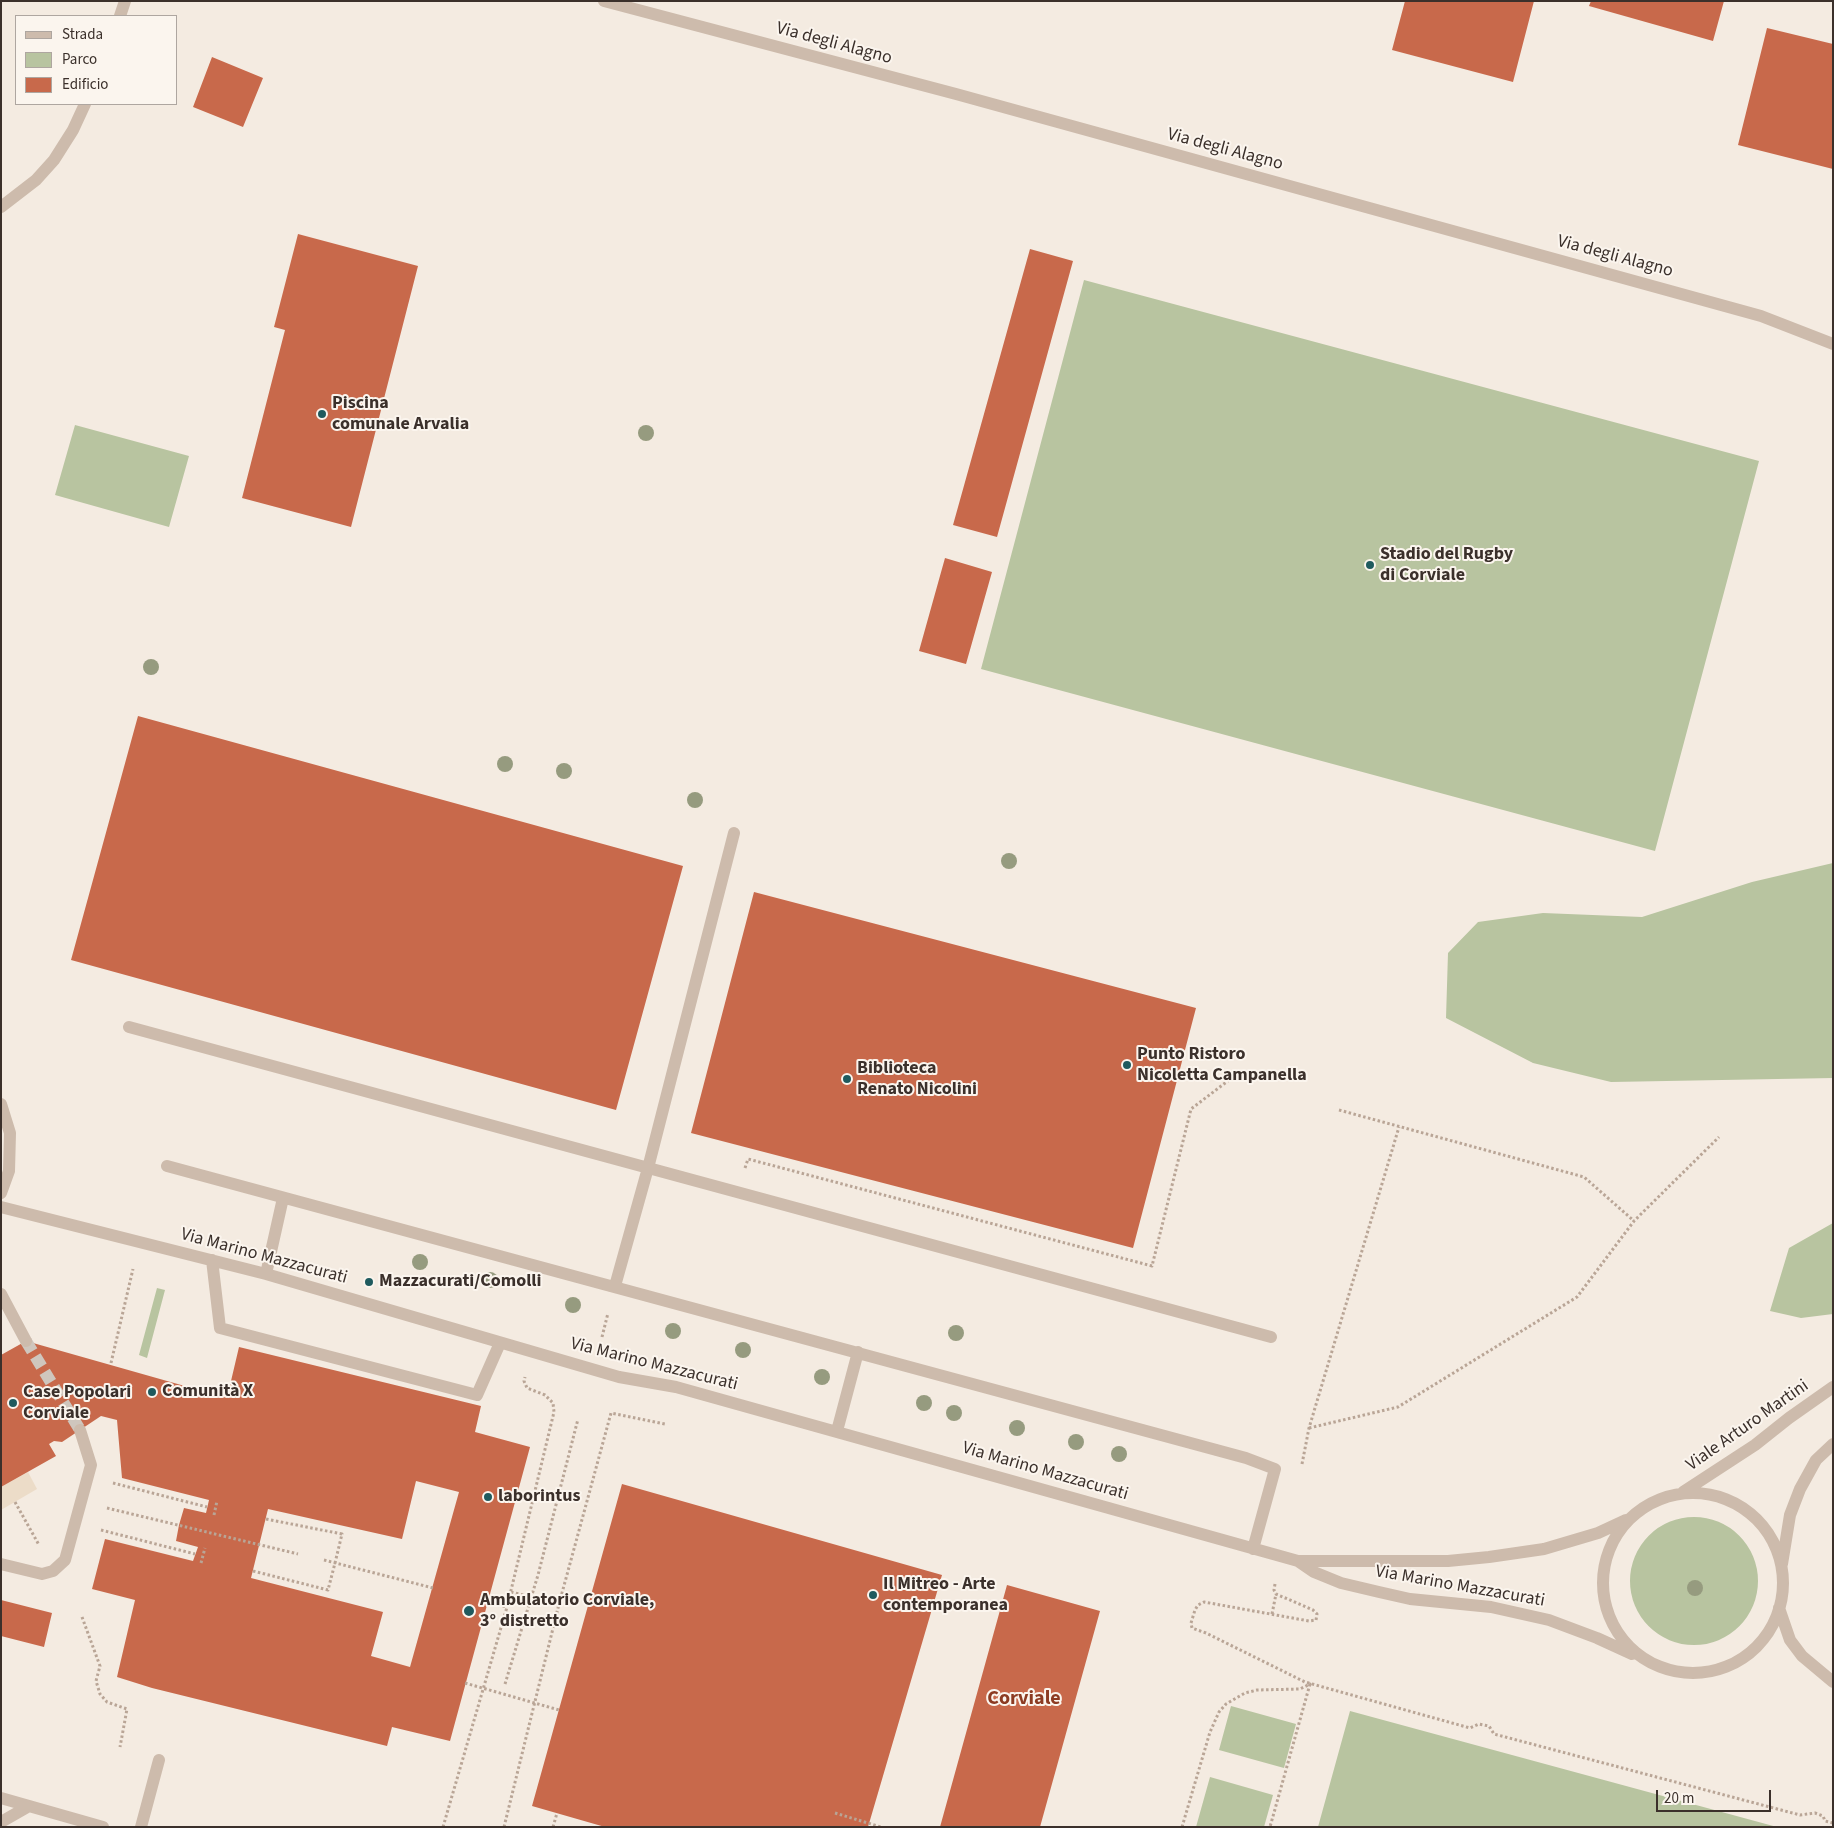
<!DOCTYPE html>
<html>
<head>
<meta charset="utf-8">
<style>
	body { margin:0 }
	#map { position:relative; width:1834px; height:1828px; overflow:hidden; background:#f4ebe1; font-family:"Source Sans 3",sans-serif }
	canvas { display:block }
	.frame { position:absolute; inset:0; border:2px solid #3b302b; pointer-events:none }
	.legend { position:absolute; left:15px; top:15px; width:162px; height:90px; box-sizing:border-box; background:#fbf5ee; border:1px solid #aea6a0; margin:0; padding:6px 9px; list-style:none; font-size:15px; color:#3b302b }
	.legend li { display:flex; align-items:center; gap:10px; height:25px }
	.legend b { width:25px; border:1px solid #aea6a0 }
	.scale { position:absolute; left:1656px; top:1790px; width:115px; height:22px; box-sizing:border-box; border:2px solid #3b302b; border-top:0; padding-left:6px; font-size:15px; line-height:18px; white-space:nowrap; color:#3b302b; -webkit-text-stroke:4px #fbf5ee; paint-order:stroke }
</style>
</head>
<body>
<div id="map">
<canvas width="1834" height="1828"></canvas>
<div class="frame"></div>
<ul class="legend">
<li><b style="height:6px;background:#cdbbac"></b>Strada</li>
<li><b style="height:14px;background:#b8c4a0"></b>Parco</li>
<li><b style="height:14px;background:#c8694b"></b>Edificio</li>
</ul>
<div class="scale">20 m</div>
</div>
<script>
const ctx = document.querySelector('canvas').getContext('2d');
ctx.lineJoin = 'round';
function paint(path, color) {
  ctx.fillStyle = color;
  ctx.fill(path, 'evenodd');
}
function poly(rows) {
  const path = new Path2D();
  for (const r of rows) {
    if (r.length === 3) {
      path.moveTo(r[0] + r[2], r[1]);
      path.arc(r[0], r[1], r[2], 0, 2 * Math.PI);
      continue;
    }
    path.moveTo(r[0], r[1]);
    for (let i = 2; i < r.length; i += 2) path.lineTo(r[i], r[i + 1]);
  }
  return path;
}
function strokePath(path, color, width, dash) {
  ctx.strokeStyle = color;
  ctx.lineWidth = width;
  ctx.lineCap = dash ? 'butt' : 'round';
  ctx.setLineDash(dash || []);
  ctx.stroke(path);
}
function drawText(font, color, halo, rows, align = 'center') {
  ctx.font = font + ' "Source Sans 3",sans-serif';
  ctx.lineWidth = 4;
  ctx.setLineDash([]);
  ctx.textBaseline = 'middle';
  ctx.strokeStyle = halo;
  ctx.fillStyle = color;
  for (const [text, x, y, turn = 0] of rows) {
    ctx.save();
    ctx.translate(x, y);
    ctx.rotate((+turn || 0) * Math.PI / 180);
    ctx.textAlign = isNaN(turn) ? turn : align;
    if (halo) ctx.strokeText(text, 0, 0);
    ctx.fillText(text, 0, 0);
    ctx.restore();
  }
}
const green = poly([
	[1084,280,1759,461,1655,851,981,669],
	[75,425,189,456,169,527,55,495],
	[1833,863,1833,1078,1611,1082,1533,1063,1446,1018,1448,953,1478,922,1543,913,1642,917,1752,882],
	[1833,1223,1833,1314,1801,1318,1770,1311,1789,1248],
	[157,1288,165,1290,147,1358,139,1355],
	[1694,1581,64],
	[1231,1706,1296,1724,1284,1768,1219,1750],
	[1350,1711,1777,1827,1318,1827],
	[1210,1777,1273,1795,1264,1827,1196,1827]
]);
const plaza = poly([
	[28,1472,37,1489,1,1510,1,1487]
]);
const building = poly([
	[1405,1,1534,1,1513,82,1392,50],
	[1591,1,1724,1,1713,41,1589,6],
	[1767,28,1833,44,1833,169,1738,145],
	[212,57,263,78,243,127,193,107],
	[298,234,418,266,351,527,242,498,285,330,274,327],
	[1030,249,1073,261,997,537,953,525],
	[945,558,992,572,966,664,919,651],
	[138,716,683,866,616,1110,71,960],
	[754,892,1196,1008,1133,1248,691,1133],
	[26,1341,227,1398,239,1347,481,1406,475,1432,530,1447,450,1741,392,1727,387,1746,152,1688,117,1677,135,1600,92,1589,105,1539,193,1561,198,1547,176,1541,179,1525,184,1508,206,1513,209,1500,122,1478,117,1420,101,1416,62,1442,54,1441,49,1444,56,1456,1,1487,1,1355],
	[416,1481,459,1492,410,1667,371,1656,383,1612,251,1578,268,1509,402,1539],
	[622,1484,942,1575,868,1827,605,1827,532,1806],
	[1007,1585,1100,1611,1040,1827,940,1827],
	[1,1600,52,1613,44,1647,1,1636]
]);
const minorTunnel = poly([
	[26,1341,80,1430]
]);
const path = poly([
	[1339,1110,1584,1177,1634,1221],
	[745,1168,748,1159,1152,1266,1191,1109,1233,1077],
	[602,1337,608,1313],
	[111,1363,133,1269],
	[1309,1428,1398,1407,1577,1297,1634,1221,1719,1137],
	[1302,1464,1309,1428,1399,1127],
	[113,1483,207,1507],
	[15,1502,39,1545],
	[107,1508,298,1554],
	[214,1515,217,1501],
	[101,1530,195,1554],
	[324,1560,433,1588],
	[201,1563,205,1548],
	[253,1571,328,1590,335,1563,342,1534,266,1519],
	[1275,1584,1274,1590,1276,1594,1313,1610,1317,1614,1316,1620,1309,1621,1204,1602,1198,1605,1195,1610,1191,1623,1192,1628,1206,1633,1305,1682,1470,1728,1479,1724,1489,1726,1494,1734,1800,1815,1815,1813,1823,1816,1825,1821,1833,1823],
	[511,1592,559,1604],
	[488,1602,507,1607],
	[1272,1614,1276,1594],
	[82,1617,100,1666,96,1681,100,1694,107,1702,127,1709,120,1747],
	[505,1684,538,1575,578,1419],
	[835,1813,881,1827],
	[443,1827,507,1607,554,1412,553,1403,545,1395,527,1388,524,1381,525,1377],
	[504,1827,559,1604,611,1413,665,1424],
	[553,1827,557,1813],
	[1182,1827,1210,1732,1219,1712,1226,1704,1245,1693,1257,1690,1300,1689,1310,1684,1270,1827]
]);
const minor = poly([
	[604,1,956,94,1761,316,1833,344],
	[120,16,125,1],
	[1,207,36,180,54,160,73,130,85,104],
	[129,1027,1271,1337],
	[1,1104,10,1133,9,1171,1,1193],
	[167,1166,1246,1458,1275,1469,1253,1549],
	[1,1207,266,1274,619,1377,676,1387,1298,1561,1448,1561,1489,1557,1544,1549,1598,1533,1626,1520],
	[212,1260,220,1328,477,1395,500,1343],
	[266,1274,283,1198],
	[615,1286,648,1168,734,833],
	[1,1294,26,1341],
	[837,1431,858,1352],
	[1683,1492,1755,1445,1789,1418,1833,1387],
	[1693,1583,90],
	[1298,1561,1314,1572,1341,1583,1379,1592,1410,1599,1491,1607,1549,1620,1597,1638,1632,1654],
	[1,1564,42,1574,53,1571,65,1560,91,1465,80,1430],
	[1782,1564,1790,1515,1800,1489,1816,1460,1833,1444],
	[1779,1608,1790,1640,1802,1656,1833,1682],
	[1,1798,103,1827],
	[1,1822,29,1806],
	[141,1827,159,1760]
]);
const pathBridge = poly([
	[465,1683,559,1710]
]);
const trees = [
	[646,433],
	[151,667],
	[505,764],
	[564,771],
	[695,800],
	[1009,861],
	[420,1262],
	[490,1280],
	[573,1305],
	[673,1331],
	[956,1333],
	[743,1350],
	[822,1377],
	[924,1403],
	[954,1413],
	[1017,1428],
	[1076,1442],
	[1119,1454],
	[1695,1588]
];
const markers = [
	[322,414,5,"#1f5a5e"],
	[1370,565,5,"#1f5a5e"],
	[1127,1065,5,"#1f5a5e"],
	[847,1079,5,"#1f5a5e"],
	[369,1282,5,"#1f5a5e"],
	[152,1392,5,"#1f5a5e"],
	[13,1403,5,"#1f5a5e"],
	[488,1497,5,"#1f5a5e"],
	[873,1595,5,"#1f5a5e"],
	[469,1611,6,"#1f5a5e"]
];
const streetNames = [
	["Via degli Alagno",834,44,15],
	["Via degli Alagno",1225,150,15],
	["Via degli Alagno",1615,257,15],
	["Via Marino Mazzacurati",264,1257,15],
	["Via Marino Mazzacurati",654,1365,14],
	["Viale Arturo Martini",1748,1426,-35],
	["Via Marino Mazzacurati",1045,1472,16],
	["Via Marino Mazzacurati",1460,1587,10]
];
const poiNames = [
	["Piscina",332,404],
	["comunale Arvalia",332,425],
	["Stadio del Rugby",1380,555],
	["di Corviale",1380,576],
	["Punto Ristoro",1137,1055],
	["Nicoletta Campanella",1137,1076],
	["Biblioteca",857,1069],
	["Renato Nicolini",857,1090],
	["Mazzacurati/Comolli",379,1282],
	["Comunità X",162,1392],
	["Case Popolari",23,1393],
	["Corviale",23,1414],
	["laborintus",498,1497],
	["Il Mitreo - Arte",883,1585],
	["contemporanea",883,1606],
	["Ambulatorio Corviale,",480,1601],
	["3° distretto",480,1622]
];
const quarterNames = [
	["Corviale",1024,1700]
];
paint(green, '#b8c4a0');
paint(plaza, '#ecdcc8');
paint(building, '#c8694b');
strokePath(minorTunnel, '#cfc6bd', 12, [12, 6]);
strokePath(path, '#b9a596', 3, [2.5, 2.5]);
strokePath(minor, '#cdbbac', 12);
strokePath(pathBridge, '#b9a596', 3, [2.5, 2.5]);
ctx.fillStyle = '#969b7f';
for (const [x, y] of trees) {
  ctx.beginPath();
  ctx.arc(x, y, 8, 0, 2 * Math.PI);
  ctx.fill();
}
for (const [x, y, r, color] of markers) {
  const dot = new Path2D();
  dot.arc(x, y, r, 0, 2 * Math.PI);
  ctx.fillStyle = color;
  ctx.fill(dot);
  strokePath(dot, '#fbf5ee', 2);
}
drawText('18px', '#3b302b', '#fbf5ee', streetNames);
drawText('bold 18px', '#3b302b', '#fbf5ee', poiNames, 'left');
drawText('bold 20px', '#8c3b22', '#fbf5ee', quarterNames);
</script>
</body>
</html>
